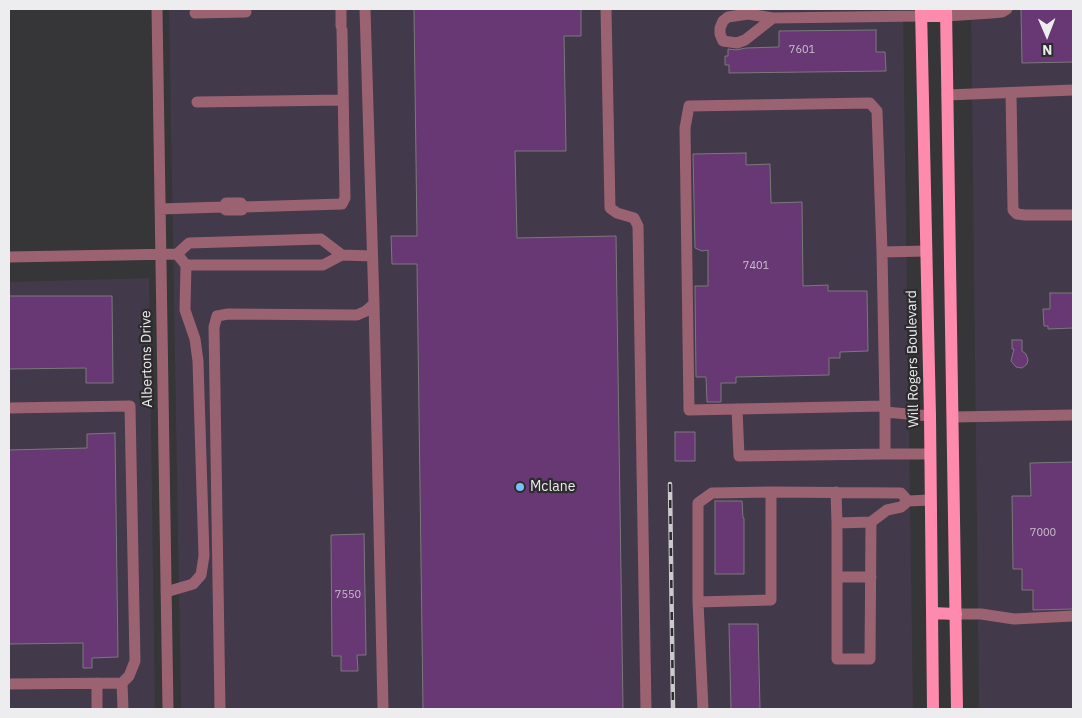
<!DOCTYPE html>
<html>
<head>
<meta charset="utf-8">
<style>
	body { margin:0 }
	#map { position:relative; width:1082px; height:718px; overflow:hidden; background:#363537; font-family:"IBM Plex Sans",sans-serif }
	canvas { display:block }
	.frame { position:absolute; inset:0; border:10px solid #edecee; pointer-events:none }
	.north { position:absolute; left:1022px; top:10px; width:50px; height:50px; -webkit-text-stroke:4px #2c2b2d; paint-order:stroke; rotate:179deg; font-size:14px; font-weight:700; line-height:20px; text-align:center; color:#edecee }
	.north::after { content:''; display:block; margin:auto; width:18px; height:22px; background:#edecee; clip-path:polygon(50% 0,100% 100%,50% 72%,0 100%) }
</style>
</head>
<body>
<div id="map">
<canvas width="1082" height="718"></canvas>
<div class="frame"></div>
<div class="north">N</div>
</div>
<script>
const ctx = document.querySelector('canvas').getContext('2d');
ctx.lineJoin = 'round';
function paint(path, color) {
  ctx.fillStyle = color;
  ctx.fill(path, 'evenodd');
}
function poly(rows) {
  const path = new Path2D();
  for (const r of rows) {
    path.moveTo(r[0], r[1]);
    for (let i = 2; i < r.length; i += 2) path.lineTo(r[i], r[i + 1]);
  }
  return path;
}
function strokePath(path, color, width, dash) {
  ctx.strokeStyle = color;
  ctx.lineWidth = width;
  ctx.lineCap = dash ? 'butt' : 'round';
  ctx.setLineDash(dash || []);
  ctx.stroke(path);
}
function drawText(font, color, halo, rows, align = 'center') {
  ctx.font = font + ' "IBM Plex Sans",sans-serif';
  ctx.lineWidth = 4.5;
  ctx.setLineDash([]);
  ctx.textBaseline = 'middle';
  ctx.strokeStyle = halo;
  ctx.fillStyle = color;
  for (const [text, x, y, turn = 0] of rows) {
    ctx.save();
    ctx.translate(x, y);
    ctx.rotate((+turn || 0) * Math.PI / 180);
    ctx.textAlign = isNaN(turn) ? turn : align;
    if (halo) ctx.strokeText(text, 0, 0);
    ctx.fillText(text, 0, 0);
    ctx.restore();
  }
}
const industrial = poly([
	[169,9,903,9,913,709,181,709],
	[971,9,1073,9,1073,709,979,709],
	[149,278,155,709,9,709,9,282]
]);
const building = poly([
	[414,9,581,9,581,36,564,36,566,151,515,151,517,238,616,236,623,709,423,709,417,264,392,264,391,236,417,236,414,9],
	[1021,9,1073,9,1073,62,1022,63,1021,9],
	[876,30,876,52,885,52,886,71,729,73,729,65,725,65,725,56,728,56,728,49,736,50,746,48,779,47,779,31,876,30],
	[746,153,746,165,770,164,771,203,802,202,803,286,828,285,828,291,867,291,868,351,840,352,840,358,829,358,829,375,736,377,736,383,721,383,721,402,707,402,706,377,696,377,695,286,708,286,708,250,702,251,695,248,693,154,746,153],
	[1050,293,1073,293,1073,328,1048,329,1048,326,1044,326,1043,309,1050,309,1050,293],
	[9,296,112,296,113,383,86,383,86,368,9,369,9,296],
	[1012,340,1022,340,1022,351,1026,354,1028,360,1027,364,1022,368,1016,367,1011,361,1014,349,1012,349,1012,340],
	[675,432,695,432,695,461,675,461,675,432],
	[115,433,118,657,92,658,92,668,83,668,83,643,9,644,9,450,87,448,87,434,115,433],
	[1073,462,1073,609,1033,610,1033,590,1022,590,1022,569,1013,569,1012,496,1031,496,1030,463,1073,462],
	[715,501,742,501,743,518,744,518,744,574,715,574,715,501],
	[364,534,366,655,357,655,358,671,341,671,341,656,332,656,331,535,364,534],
	[729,624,758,624,760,709,731,709,729,624]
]);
const minor = poly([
	[157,9,168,709],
	[341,9,341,26],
	[606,9,610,208,617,213,634,218,638,226,646,709],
	[195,13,246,12],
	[748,14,773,18,745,40,737,43,723,41,720,34,720,28,723,21,728,17,748,14],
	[946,16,991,13,1002,12,1007,9],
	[773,18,921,16],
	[1011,93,1013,210,1017,214,1025,215,1073,215],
	[947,95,1073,90],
	[197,102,343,100],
	[244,207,342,204,345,198,342,30],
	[160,209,223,207,226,210,242,210,244,207,241,203,226,203,223,207],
	[882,252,926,251],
	[342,255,372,256],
	[9,257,177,254,189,243,321,239,342,255,323,265,186,265,177,254],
	[374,304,383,709],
	[885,406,689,410,685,128,689,106,870,103,877,111,882,252,885,406,885,412,930,416],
	[9,408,130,406,135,661,129,676,122,683,9,684],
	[737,409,739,456,885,454],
	[885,412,885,454,930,454],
	[953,417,1073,415],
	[836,492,837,523],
	[871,522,870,659,837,659,837,523,871,522,887,510,901,507,908,501,930,500],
	[837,577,871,577],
	[166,592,193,584,201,575,204,556,198,361,195,339,185,310,186,265],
	[698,602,771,600,771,492],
	[956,614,981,614,1014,619,1073,616],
	[97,683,97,709],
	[122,683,123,709],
	[220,709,214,327,217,316,228,314,357,315,366,311,374,304,365,9],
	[703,709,698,602,698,503,712,493,771,492,901,493,908,501]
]);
const major = poly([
	[921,9,930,416,933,709],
	[946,9,957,709],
	[921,16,946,16],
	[932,613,956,614]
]);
const rail = poly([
	[670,484,673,709]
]);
const markers = [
	[520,487,5,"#7abff8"]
];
const numberNames = [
	["7601",802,50],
	["7401",756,266],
	["7000",1043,533],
	["7550",348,595]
];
const streetNames = [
	["Albertons Drive",147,359,-91],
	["Will Rogers Boulevard",913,359,-91]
];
const poiNames = [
	["Mclane",530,487]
];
paint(industrial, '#42394a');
paint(building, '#673873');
strokePath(building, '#7a797b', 1);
strokePath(minor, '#9b6272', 11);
strokePath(major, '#fe8bad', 12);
strokePath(rail, '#cbcacc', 4.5);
strokePath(rail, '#2c2b2d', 2.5, [8]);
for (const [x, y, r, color] of markers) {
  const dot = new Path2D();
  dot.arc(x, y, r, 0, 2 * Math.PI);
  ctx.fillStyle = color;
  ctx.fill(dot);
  strokePath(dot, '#2c2b2d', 2);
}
drawText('11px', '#ccbfcf', null, numberNames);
drawText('14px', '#edecee', '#2c2b2d', streetNames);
drawText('14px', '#edecee', '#2c2b2d', poiNames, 'left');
</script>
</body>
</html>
